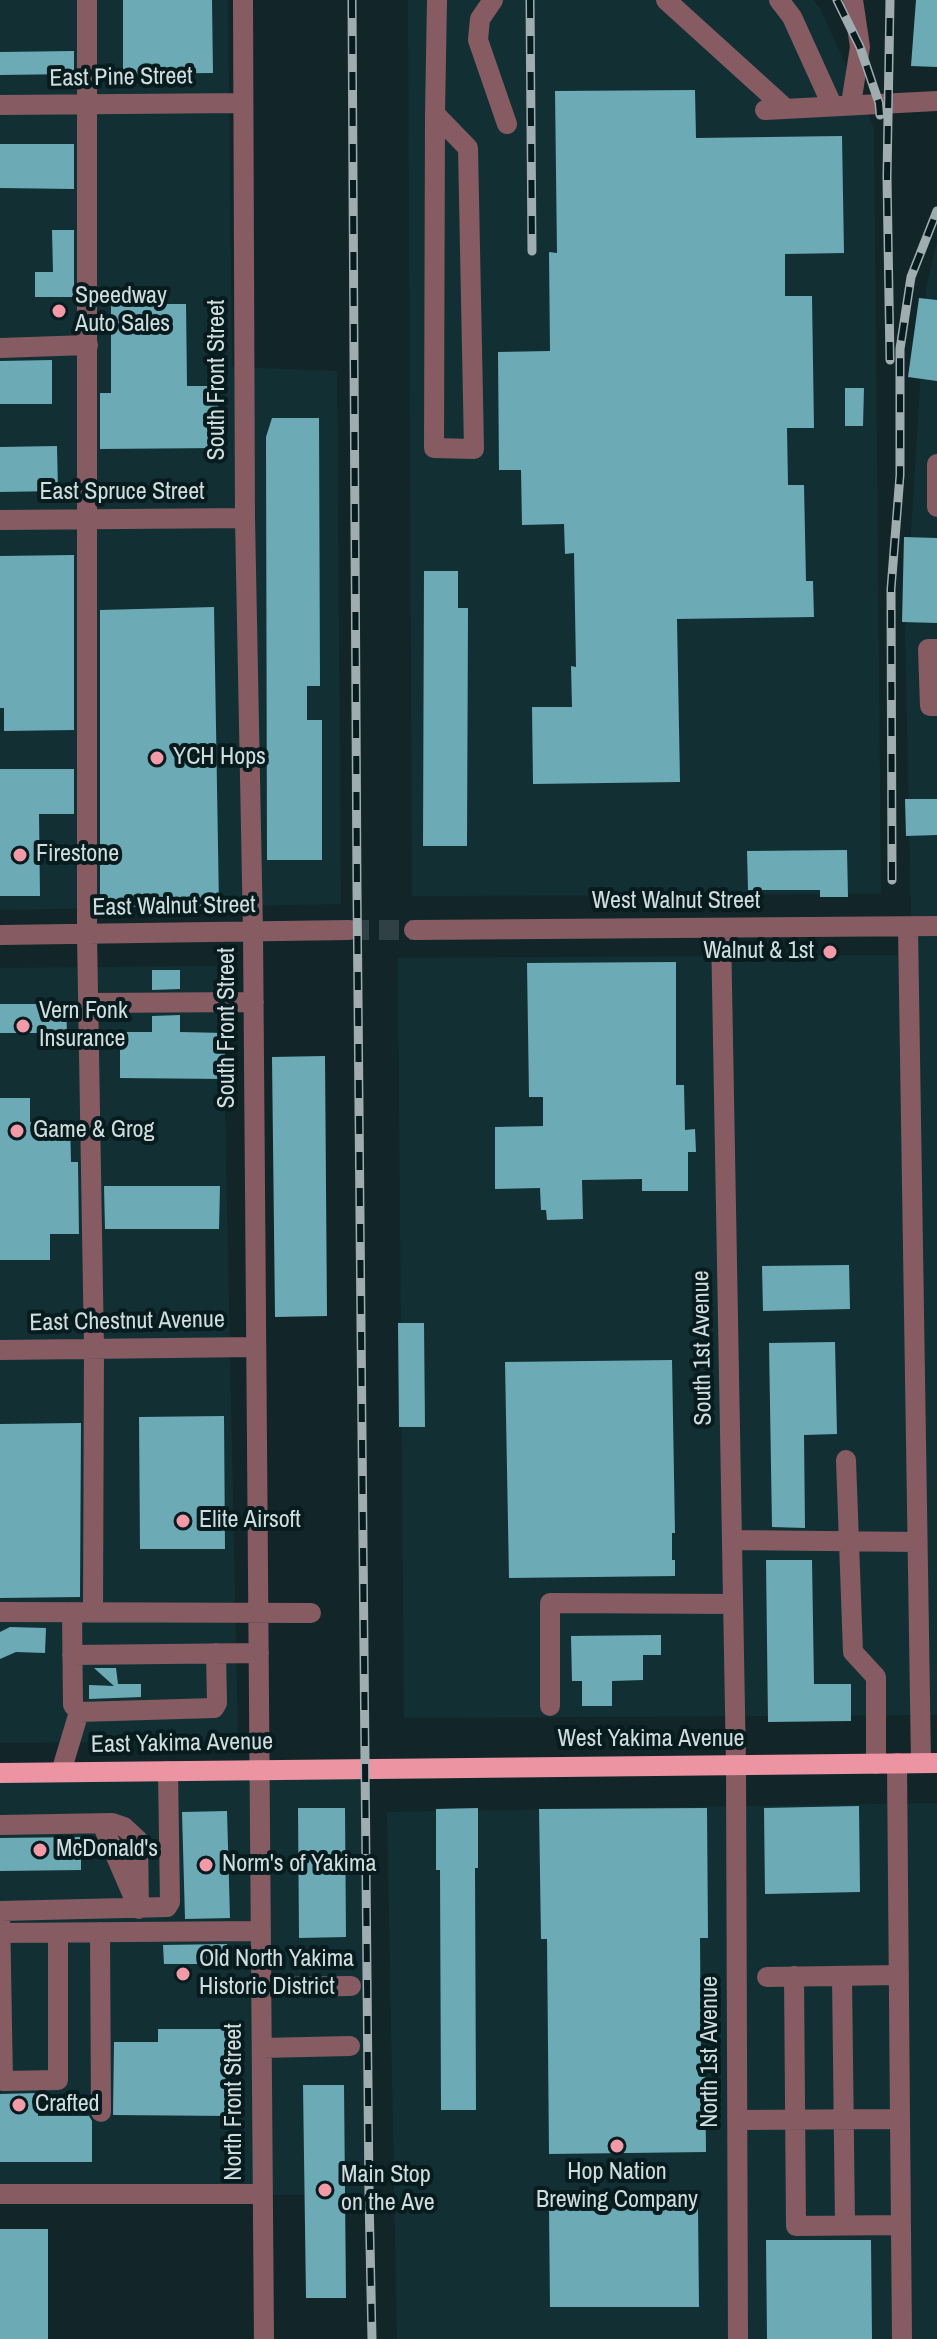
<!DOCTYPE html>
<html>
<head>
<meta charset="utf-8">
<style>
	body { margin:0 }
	canvas { display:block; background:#122529 }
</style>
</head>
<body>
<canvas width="937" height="2339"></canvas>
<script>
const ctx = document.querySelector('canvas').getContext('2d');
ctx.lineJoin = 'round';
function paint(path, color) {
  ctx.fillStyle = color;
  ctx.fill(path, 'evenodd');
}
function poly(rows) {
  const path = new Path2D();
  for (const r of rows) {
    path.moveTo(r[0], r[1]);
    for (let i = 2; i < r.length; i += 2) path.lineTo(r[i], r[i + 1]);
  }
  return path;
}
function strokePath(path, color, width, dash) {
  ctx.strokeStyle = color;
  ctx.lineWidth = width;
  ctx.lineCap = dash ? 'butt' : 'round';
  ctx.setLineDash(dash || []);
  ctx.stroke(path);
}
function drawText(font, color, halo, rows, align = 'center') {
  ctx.font = font + ' "Archivo Narrow",sans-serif';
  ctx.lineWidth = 8;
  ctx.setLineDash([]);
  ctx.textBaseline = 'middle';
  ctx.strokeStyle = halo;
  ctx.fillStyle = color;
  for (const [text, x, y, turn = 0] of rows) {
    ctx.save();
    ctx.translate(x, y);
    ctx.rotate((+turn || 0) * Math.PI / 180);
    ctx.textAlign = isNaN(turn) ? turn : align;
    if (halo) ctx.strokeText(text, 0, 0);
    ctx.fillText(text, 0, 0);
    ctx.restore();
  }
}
const built = poly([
	[0,0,228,0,232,367,337,371,341,904,0,910],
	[408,0,813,0,820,8,874,128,881,894,412,896],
	[937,242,937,1715,404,1718,398,958,912,955,905,631,926,288],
	[222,966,238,1741,0,1743,0,968],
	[365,1768,369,2195,0,2194,0,1773],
	[937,1803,937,2339,397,2339,387,1812]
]);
const building = poly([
	[123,0,212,0,213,73,123,74],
	[916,0,937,0,937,67,911,66],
	[74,51,74,74,0,75,0,52],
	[695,90,696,138,842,136,844,253,785,254,785,296,812,296,814,428,787,428,788,485,804,485,806,581,813,581,814,617,677,619,680,782,533,784,532,707,572,707,571,666,576,667,574,553,565,554,564,524,522,525,521,470,499,470,498,352,550,351,549,252,557,253,555,91],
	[0,144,74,144,74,189,0,188],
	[52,230,74,230,74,297,35,297,35,272,53,272],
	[919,298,937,300,937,381,908,377],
	[111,304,186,304,187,386,218,386,218,448,100,449,100,393,111,393],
	[52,360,52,404,0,404,0,361],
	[845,388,864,388,863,426,845,426],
	[272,418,319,418,320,686,307,686,307,720,322,720,322,860,267,860,266,437],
	[57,446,58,491,0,492,0,447],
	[904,537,937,538,937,623,902,622],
	[74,555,74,730,4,731,4,708,0,708,0,556],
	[424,571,458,571,458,608,468,608,467,846,423,846],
	[214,607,219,906,100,907,100,610],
	[0,769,74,769,74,814,39,814,40,896,0,896],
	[905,799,937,799,937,835,906,836],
	[847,850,848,897,820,897,820,890,748,890,747,851],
	[676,962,676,1085,684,1085,685,1130,695,1129,696,1152,688,1152,688,1191,642,1191,642,1179,582,1180,583,1219,547,1220,546,1210,541,1210,540,1188,495,1189,495,1127,543,1126,543,1097,529,1097,527,963],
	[152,970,180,970,180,989,152,990],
	[0,1004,66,1004,67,1033,0,1033],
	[180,1015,180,1032,225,1033,225,1079,120,1078,120,1032,152,1032,152,1016],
	[325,1056,327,1316,275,1317,272,1057],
	[0,1098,30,1098,30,1122,70,1122,71,1162,78,1162,79,1234,50,1234,50,1260,0,1260],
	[104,1186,220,1186,219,1229,105,1229],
	[849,1265,850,1309,763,1311,762,1266],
	[398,1323,424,1323,425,1427,399,1427],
	[835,1342,837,1434,804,1435,805,1528,772,1527,769,1343],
	[672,1360,675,1533,672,1533,672,1560,675,1560,675,1576,509,1578,505,1362],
	[224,1416,225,1549,140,1549,139,1417],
	[81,1423,80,1597,0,1598,0,1424],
	[766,1560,812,1560,814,1684,851,1684,851,1721,768,1722],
	[10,1627,46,1628,45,1653,16,1652,0,1659,0,1632],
	[661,1635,661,1655,643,1655,643,1680,612,1681,612,1706,582,1706,582,1681,572,1681,571,1636],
	[94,1668,116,1668,118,1684,141,1684,141,1697,89,1699,89,1685,114,1686],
	[859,1806,860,1892,765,1894,764,1808],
	[298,1808,345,1808,346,1937,299,1938],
	[478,1808,478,1868,475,1868,476,2110,441,2110,440,1870,436,1870,436,1809],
	[707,1808,708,1938,700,1938,701,2067,705,2067,706,2152,549,2154,547,1939,541,1939,539,1809],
	[227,1811,230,1918,185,1919,182,1812],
	[81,1837,81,1870,0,1871,0,1838],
	[227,1944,228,1964,164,1964,163,1945],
	[158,2029,229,2029,230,2116,113,2115,114,2042,158,2042],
	[303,2085,344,2085,346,2298,306,2298],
	[38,2093,38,2116,89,2116,92,2121,92,2162,0,2162,0,2094],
	[698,2208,699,2307,550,2307,549,2209],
	[0,2229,48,2229,48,2339,0,2339],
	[766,2240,871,2240,872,2339,767,2339]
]);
const minorTunnel = poly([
	[349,930,414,930]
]);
const minor = poly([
	[87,0,87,934,94,1349,93,1612],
	[243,0,245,518,253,932,264,2339],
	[493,0,480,19,478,40,507,124],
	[666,0,785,108],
	[779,0,792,17,832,105],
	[851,104,860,47,853,0],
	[0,105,243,103],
	[765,110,937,101],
	[435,114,468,148,474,449,434,448,435,114,437,0],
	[0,348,88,345],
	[937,464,937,507],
	[0,520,245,518],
	[937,649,928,649,930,706,937,706],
	[908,927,921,1763],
	[721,929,736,1765,738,2339],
	[414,930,937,926],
	[0,935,349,930],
	[89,1003,254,1002],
	[0,1350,255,1347],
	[846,1460,853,1652,876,1677,876,1764],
	[732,1540,917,1542],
	[0,1612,311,1613],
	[72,1612,73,1705,79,1712],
	[72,1655,259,1653],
	[550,1706,550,1603,733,1604],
	[61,1772,79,1712,214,1708,217,1703,216,1653],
	[102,1824,134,1898],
	[0,1825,112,1823,124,1827,138,1840,139,1909],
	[100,1932,101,2112],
	[0,1933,261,1931],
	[58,1933,58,2080,3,2081,0,1911,167,1907,170,1902,168,1771],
	[794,1976,796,2226,901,2225],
	[842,1976,845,2225],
	[767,1977,899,1975],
	[261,1987,351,1986],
	[262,2048,350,2046],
	[900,2119,902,2339],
	[738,2120,900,2119,897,1763],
	[0,2194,262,2194]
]);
const major = poly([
	[0,1773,937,1763]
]);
const rail = poly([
	[352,0,357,890,369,2195,372,2339],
	[530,0,532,251],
	[837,0,860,47,879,103,880,115],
	[890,360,887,177,890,0],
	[892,880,891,589,900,475,900,349,911,277,937,211]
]);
const markers = [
	[59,311,8,"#f39aa8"],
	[157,758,8,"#f39aa8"],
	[20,855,8,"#f39aa8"],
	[830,952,8,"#f39aa8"],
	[23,1026,8,"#f39aa8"],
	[17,1131,8,"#f39aa8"],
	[183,1521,8,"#f39aa8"],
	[40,1850,8,"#f39aa8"],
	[206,1865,8,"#f39aa8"],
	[183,1974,8,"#f39aa8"],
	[19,2105,8,"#f39aa8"],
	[617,2146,8,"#f39aa8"],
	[325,2190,8,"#f39aa8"]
];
const streetNames = [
	["East Pine Street",121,78,-1],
	["South Front Street",218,380,-90],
	["East Spruce Street",122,493],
	["West Walnut Street",676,902],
	["East Walnut Street",174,907,-1],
	["South Front Street",228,1028,-90],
	["East Chestnut Avenue",127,1322,-1],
	["South 1st Avenue",703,1348,-91],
	["West Yakima Avenue",651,1740],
	["East Yakima Avenue",182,1744,-1],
	["North 1st Avenue",711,2052,-90],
	["North Front Street",235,2102,-90]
];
const poiNames = [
	["Speedway",75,297],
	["Auto Sales",75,325],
	["YCH Hops",173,758],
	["Firestone",36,855],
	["Walnut & 1st",814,952,"right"],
	["Vern Fonk",39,1012],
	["Insurance",39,1040],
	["Game & Grog",33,1131],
	["Elite Airsoft",199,1521],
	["McDonald's",56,1850],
	["Norm's of Yakima",222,1865],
	["Old North Yakima",199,1960],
	["Historic District",199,1988],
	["Crafted",35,2105],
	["Hop Nation",617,2173,"center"],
	["Brewing Company",617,2201,"center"],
	["Main Stop",341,2176],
	["on the Ave",341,2204]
];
paint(built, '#123034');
paint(building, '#6cabb6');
strokePath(minorTunnel, '#2f4144', 20, [20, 10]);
strokePath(minor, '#865c62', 20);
strokePath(major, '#ed94a2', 20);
strokePath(rail, '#a0adb0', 9);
strokePath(rail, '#081c1f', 6, [18]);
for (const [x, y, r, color] of markers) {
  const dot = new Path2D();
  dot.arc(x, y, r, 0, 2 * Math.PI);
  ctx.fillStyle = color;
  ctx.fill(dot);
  strokePath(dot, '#081c1f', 3);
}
drawText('24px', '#d1dddf', '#081c1f', streetNames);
drawText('24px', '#d1dddf', '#081c1f', poiNames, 'left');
</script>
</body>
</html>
